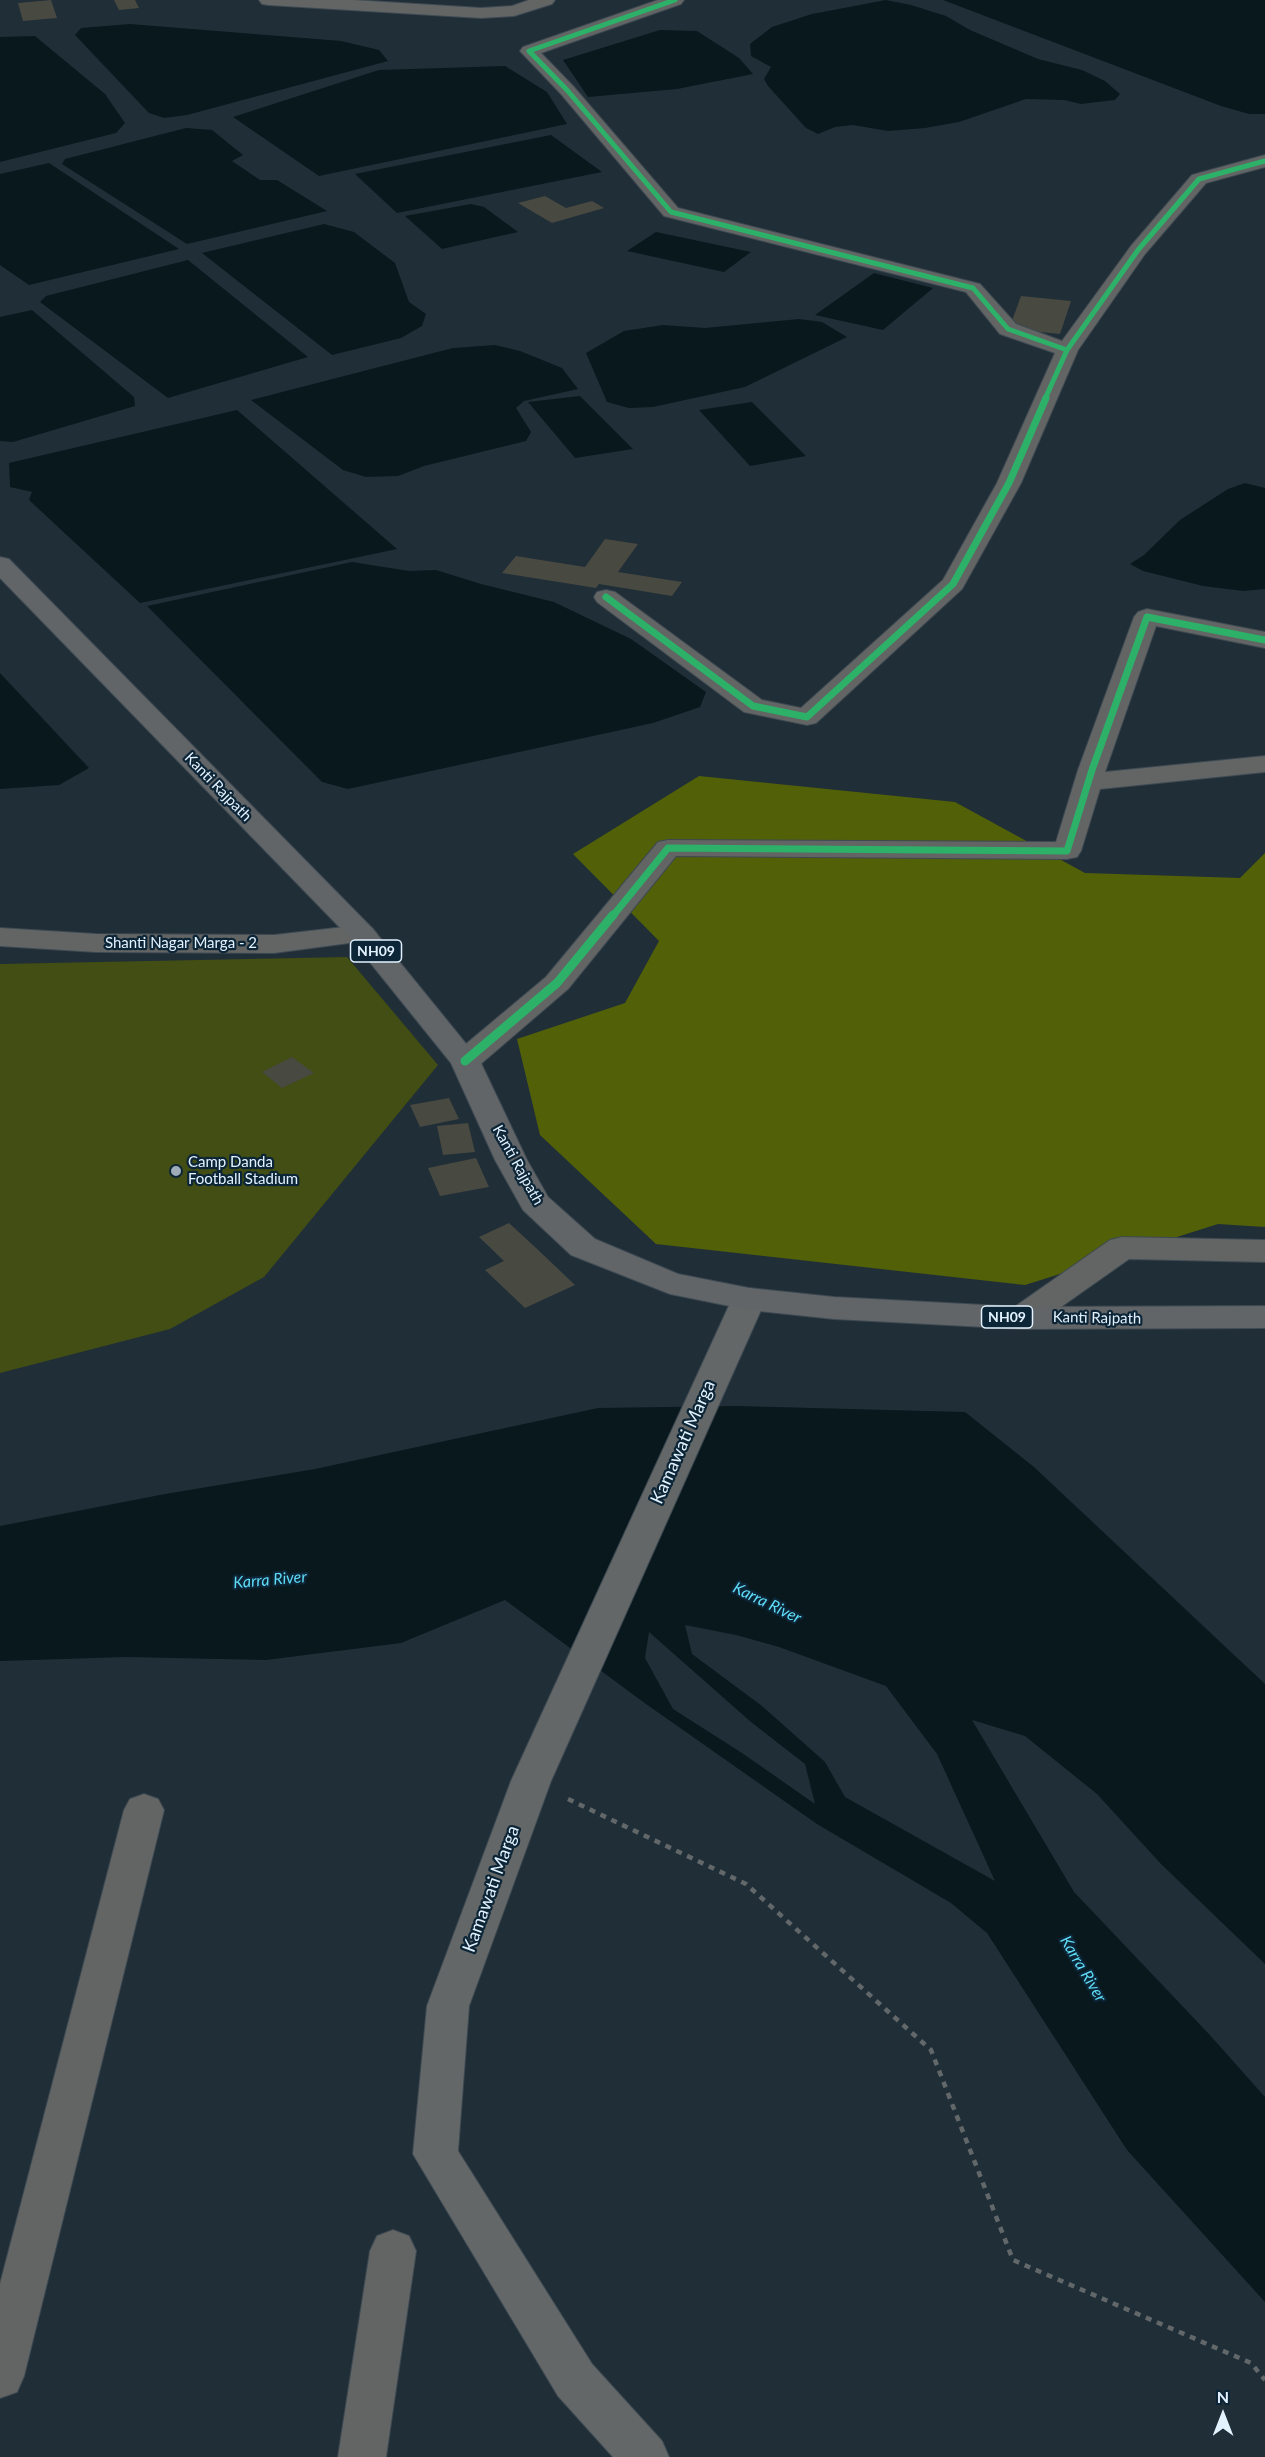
<!DOCTYPE html>
<html>
<head>
<meta charset="utf-8">
<style>
	body { margin:0 }
	#map { position:relative; width:1265px; height:2457px; overflow:hidden; background:#202e38; font-family:Lato,sans-serif }
	canvas { display:block }
	.north { position:absolute; left:1193px; top:2385px; width:60px; height:60px; -webkit-text-stroke:4px #0c2537; paint-order:stroke; rotate:0deg; font-size:16px; font-weight:700; line-height:24px; text-align:center; color:#e3f2ff }
	.north::after { content:''; display:block; margin:auto; width:21px; height:27px; background:#e3f2ff; clip-path:polygon(50% 0,100% 100%,50% 72%,0 100%) }
</style>
</head>
<body>
<div id="map">
<canvas width="1265" height="2457"></canvas>
<div class="north">N</div>
</div>
<script>
const ctx = document.querySelector('canvas').getContext('2d');
ctx.lineJoin = 'round';
function paint(path, color) {
  ctx.fillStyle = color;
  ctx.fill(path, 'evenodd');
}
function poly(rows) {
  const path = new Path2D();
  for (const r of rows) {
    path.moveTo(r[0], r[1]);
    for (let i = 2; i < r.length; i += 2) path.lineTo(r[i], r[i + 1]);
  }
  return path;
}
function strokePath(path, color, width, dash) {
  ctx.strokeStyle = color;
  ctx.lineWidth = width;
  ctx.lineCap = dash ? 'butt' : 'round';
  ctx.setLineDash(dash || []);
  ctx.stroke(path);
}
function drawText(font, color, halo, rows, align = 'center') {
  ctx.font = font + ' Lato,sans-serif';
  ctx.lineWidth = 4.5;
  ctx.setLineDash([]);
  ctx.textBaseline = 'middle';
  ctx.strokeStyle = halo;
  ctx.fillStyle = color;
  for (const [text, x, y, turn = 0] of rows) {
    ctx.save();
    ctx.translate(x, y);
    ctx.rotate((+turn || 0) * Math.PI / 180);
    ctx.textAlign = isNaN(turn) ? turn : align;
    if (halo) ctx.strokeText(text, 0, 0);
    ctx.fillText(text, 0, 0);
    ctx.restore();
  }
}
const green = poly([
	[347,957,438,1065,264,1277,170,1329,0,1373,0,964]
]);
const forest = poly([
	[699,776,955,802,1085,873,1240,878,1265,853,1265,1227,1218,1224,1025,1285,656,1244,540,1135,517,1039,625,1003,659,941,573,854]
]);
const water = poly([
	[886,0,911,5,946,16,970,30,1038,59,1082,70,1105,81,1120,94,1115,100,1081,104,1064,100,1026,99,959,122,925,128,888,131,853,125,835,127,818,134,806,128,768,86,764,79,771,67,751,56,750,44,772,27,812,14],
	[943,0,1265,0,1265,114,1249,114,1221,106],
	[130,24,341,41,379,50,388,61,187,115,164,118,149,113,75,35,81,28],
	[660,30,697,31,739,58,753,74,677,89,588,97,563,60],
	[35,36,105,94,125,123,116,133,0,162,0,37],
	[505,66,547,92,567,124,319,176,233,117,379,70],
	[186,128,212,130,243,155,232,161,260,180,277,180,327,211,187,244,62,164,65,159],
	[551,135,602,172,397,213,355,174],
	[49,163,179,249,29,285,0,265,0,174],
	[471,204,484,207,518,232,442,249,405,216],
	[324,224,354,232,395,263,409,302,426,314,422,326,401,338,332,355,202,253],
	[656,232,751,252,724,272,627,251],
	[188,260,308,357,168,398,40,302,46,296],
	[874,273,933,288,883,330,815,315],
	[32,310,134,397,135,406,13,442,0,441,0,317],
	[799,319,822,322,847,337,745,387,653,407,629,408,607,402,586,353,624,331,663,325,705,328],
	[495,345,520,351,562,368,578,389,524,401,516,408,531,432,526,441,424,466,398,476,366,477,343,470,251,400,453,348],
	[580,396,633,449,575,458,528,402],
	[752,402,806,456,750,466,699,410],
	[237,410,397,549,140,603,29,500,32,492,10,487,9,463],
	[1245,483,1265,488,1265,589,1243,591,1203,586,1143,571,1130,564,1144,555,1180,520,1228,489],
	[352,562,409,571,436,570,481,584,554,602,631,639,706,692,700,707,653,723,348,789,322,782,147,606],
	[0,673,89,768,59,785,0,789],
	[737,1406,965,1412,1034,1467,1265,1684,1265,1964,1161,1864,1097,1794,1025,1736,972,1720,1074,1892,1208,2033,1265,2097,1265,2302,1127,2150,987,1933,951,1903,817,1824,646,1704,505,1600,401,1643,266,1660,126,1657,0,1661,0,1526,165,1494,315,1469,598,1408],
	[685,1625,736,1635,779,1647,886,1686,937,1754,995,1881,845,1797,825,1762,762,1706,692,1654],
	[649,1632,751,1722,805,1764,815,1804,742,1753,673,1709,645,1658]
]);
const building = poly([
	[51,0,57,18,23,21,18,3],
	[114,0,135,0,139,8,119,10],
	[545,196,566,208,592,201,604,208,552,223,518,203],
	[1021,296,1071,301,1060,334,1009,329],
	[605,539,638,544,618,572,682,582,672,596,599,584,596,588,502,573,516,556,585,567],
	[292,1057,314,1073,282,1088,262,1072],
	[449,1098,459,1119,420,1127,410,1105],
	[468,1123,475,1152,443,1155,437,1126],
	[476,1158,489,1187,440,1196,428,1168],
	[509,1223,535,1247,575,1285,525,1308,485,1270,504,1261,479,1237]
]);
const path = poly([
	[568,1799,746,1884,931,2050,1013,2260,1251,2363,1265,2380]
]);
const minor = poly([
	[259,0,353,0,481,8,512,6,529,0,555,0,552,4,514,16,481,18,268,5,262,4,259,0],
	[658,0,684,0,681,4,541,53,573,86,678,208,980,284,1016,324,1062,341,1131,246,1192,175,1265,155,1265,167,1206,183,1145,254,1078,350,1021,483,962,589,816,723,807,725,744,712,597,602,594,597,597,592,606,590,615,592,762,700,801,708,943,580,997,483,1055,353,1000,334,966,292,664,216,561,94,520,51,523,47,658,0],
	[1147,609,1265,632,1265,648,1156,626,1105,772,1265,756,1265,772,1100,789,1081,851,1077,857,1067,859,676,856,568,989,476,1068,465,1070,454,1068,450,1061,454,1054,546,977,658,842,668,840,1056,842,1078,770,1134,617,1138,612,1147,609],
	[362,925,372,928,377,934,372,940,274,953,96,952,0,946,0,928,96,934,274,935,362,925],
	[1122,1237,1265,1240,1265,1262,1129,1259,1034,1326,1022,1329,1010,1326,1005,1318,1010,1310,1110,1240,1122,1237],
	[144,1794,158,1799,164,1810,24,2376,17,2392,0,2398,0,2284,124,1810,130,1799,144,1794],
	[393,2230,409,2236,416,2251,386,2457,338,2457,370,2251,377,2236,393,2230]
]);
const secondary = poly([
	[749,1288,761,1291,766,1299,551,1781,469,2006,458,2151,592,2364,662,2441,669,2457,613,2457,558,2396,413,2154,427,2006,511,1781,732,1299,737,1291,749,1288]
]);
const primary = poly([
	[0,557,9,559,372,928,480,1061,527,1160,548,1197,595,1239,678,1274,749,1288,834,1297,1022,1307,1265,1306,1265,1328,1022,1329,834,1319,749,1310,670,1294,571,1255,523,1210,495,1160,451,1063,352,940,0,578,0,557]
]);
const cyclewayFar2 = poly([
	[675,0,529,51,567,90,671,212,973,288,1008,329,1067,350],
	[1045,399,1067,350,1138,250,1199,179,1265,161]
]);
const cyclewayFar1 = poly([
	[606,597,753,706,807,717,953,584,1009,483,1046,398],
	[612,917,668,848,1067,851,1092,770,1147,617,1265,640]
]);
const cycleway = poly([
	[465,1061,557,983,613,915]
]);
const markers = [
	[176,1171,6,"#9fadb9"]
];
const shields = [
	[376,951,51],
	[1007,1317,51]
];
const shieldNames = [
	["NH09",376,951],
	["NH09",1007,1317]
];
const streetNames = [
	["Kanti Rajpath",218,787,46],
	["Shanti Nagar Marga - 2",181,943],
	["Kanti Rajpath",518,1165,61],
	["Kanti Rajpath",1097,1318,1]
];
const poiNames = [
	["Camp Danda",188,1162],
	["Football Stadium",188,1179]
];
const waterNames = [
	["Karra River",270,1580,-5],
	["Karra River",767,1603,26],
	["Karra River",1083,1969,59]
];
const nearStreetnames = [
	["Kamawati Marga",683,1442,-66],
	["Kamawati Marga",491,1889,-70]
];
paint(green, '#424e13');
paint(forest, '#526108');
paint(water, '#08181c');
paint(building, '#484941');
strokePath(minor, '#3d4952', 2);
strokePath(secondary, '#3d4952', 2);
strokePath(primary, '#3d4952', 2);
strokePath(path, '#62686a', 4.5, [6, 6]);
paint(minor, '#626564');
paint(secondary, '#646767');
paint(primary, '#616567');
strokePath(cyclewayFar2, '#2db169', 5);
strokePath(cyclewayFar1, '#2db169', 7);
strokePath(cycleway, '#2db169', 9);
for (const [x, y, r, color] of markers) {
  const dot = new Path2D();
  dot.arc(x, y, r, 0, 2 * Math.PI);
  ctx.fillStyle = color;
  ctx.fill(dot);
  strokePath(dot, '#0c2537', 2);
}
for (const [x, y, w] of shields) {
  const box = new Path2D();
  box.roundRect(x - w / 2, y - 11, w, 22, 4.5);
  ctx.fillStyle = '#0c2537';
  ctx.fill(box);
  strokePath(box, '#e3f2ff', 1.5);
}
drawText('bold 14px', '#e3f2ff', null, shieldNames);
drawText('15px', '#e3f2ff', '#0c2537', streetNames);
drawText('15px', '#e3f2ff', '#0c2537', poiNames, 'left');
drawText('italic 16px', '#5fddf8', '#0c2537', waterNames);
drawText('18px', '#e3f2ff', '#0c2537', nearStreetnames);
</script>
</body>
</html>
